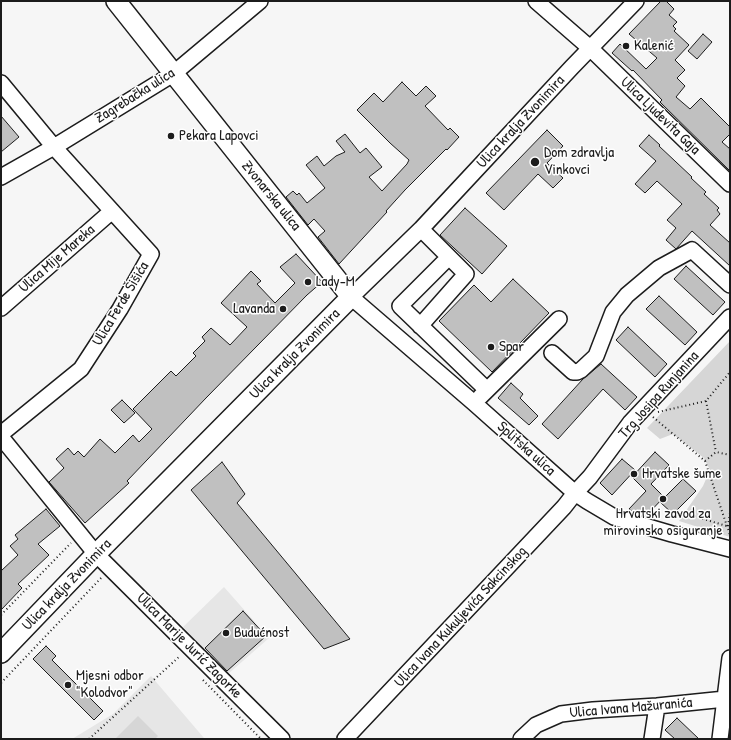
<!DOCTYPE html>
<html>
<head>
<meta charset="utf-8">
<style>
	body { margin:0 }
	#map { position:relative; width:731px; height:740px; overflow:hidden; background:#f6f6f6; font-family:"Patrick Hand",sans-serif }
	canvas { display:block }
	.frame { position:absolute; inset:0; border:2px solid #1c1c1c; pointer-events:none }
</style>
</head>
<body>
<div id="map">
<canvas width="731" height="740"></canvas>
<div class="frame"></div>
</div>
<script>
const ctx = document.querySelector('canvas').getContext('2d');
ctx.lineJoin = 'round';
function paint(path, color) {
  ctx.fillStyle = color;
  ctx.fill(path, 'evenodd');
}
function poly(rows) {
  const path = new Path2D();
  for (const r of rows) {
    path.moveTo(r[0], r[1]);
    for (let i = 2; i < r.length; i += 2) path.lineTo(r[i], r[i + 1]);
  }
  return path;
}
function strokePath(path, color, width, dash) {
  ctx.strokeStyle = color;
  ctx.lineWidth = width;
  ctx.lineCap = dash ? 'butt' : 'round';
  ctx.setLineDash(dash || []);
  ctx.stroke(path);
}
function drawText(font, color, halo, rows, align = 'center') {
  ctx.font = font + ' "Patrick Hand",sans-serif';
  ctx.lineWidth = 3;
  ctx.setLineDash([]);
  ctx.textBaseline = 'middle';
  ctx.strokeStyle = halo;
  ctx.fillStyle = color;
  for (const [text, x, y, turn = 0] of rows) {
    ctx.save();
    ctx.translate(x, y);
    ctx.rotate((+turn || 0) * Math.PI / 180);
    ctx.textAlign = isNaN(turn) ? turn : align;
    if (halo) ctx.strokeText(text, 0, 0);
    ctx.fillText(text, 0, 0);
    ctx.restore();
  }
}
const built = poly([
	[224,587,269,638,227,675,183,627],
	[151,676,204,738,203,739,72,739,113,714]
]);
const green = poly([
	[730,341,730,537,679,521,703,486,710,470,704,458,673,434,660,439,647,428],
	[138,716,158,736,155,739,115,739]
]);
const building = poly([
	[661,1,666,1,674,9,669,15,677,22,673,26,676,29,674,31,689,45,675,60,685,70,677,78,685,86,676,97,690,109,701,98,730,127,730,134,722,142,730,149,730,171,660,102,662,100,633,70,632,71,612,53,620,44,646,69,657,58,629,34,661,1],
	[703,34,712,42,697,59,688,51,703,34],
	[402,82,416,96,426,86,436,96,425,106,448,130,450,128,459,137,447,150,446,149,405,190,386,211,387,212,339,264,318,237,325,231,314,219,308,225,286,197,293,191,297,195,299,193,307,203,325,188,306,165,317,156,324,166,336,156,345,152,336,141,345,134,360,153,366,148,382,167,369,177,382,191,407,164,409,160,390,143,357,110,374,93,383,102,402,82],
	[1,116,19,137,1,152,1,116],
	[547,130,563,146,547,163,563,178,553,188,538,174,504,210,486,193,547,130],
	[649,135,660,145,659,146,692,177,691,178,706,192,704,194,719,208,717,210,720,214,710,225,730,243,730,266,692,231,676,249,666,240,676,228,667,220,682,204,657,181,645,193,635,184,656,161,639,146,649,135],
	[465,208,507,246,482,274,440,235,465,208],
	[296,254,322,282,307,295,206,398,127,481,129,483,85,523,49,482,64,468,56,459,68,448,74,455,78,451,84,457,100,439,115,453,133,435,139,442,152,429,133,409,171,371,176,376,196,356,193,353,205,341,202,337,211,328,230,345,247,327,221,303,251,271,261,281,257,284,275,303,295,283,280,267,296,254],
	[686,266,725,302,713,315,674,279,686,266],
	[513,279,549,313,492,372,439,321,474,285,491,302,513,279],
	[659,296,697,332,685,345,646,309,659,296],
	[628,327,667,364,655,377,616,340,628,327],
	[601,364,637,397,625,410,603,389,558,439,542,424,583,379,601,364],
	[511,383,523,394,520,398,538,416,529,425,498,398,511,383],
	[122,400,135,413,124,423,111,410,122,400],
	[655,452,669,465,651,484,664,497,645,517,634,513,629,509,646,491,632,477,655,452],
	[622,459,635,470,612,495,600,483,622,459],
	[222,462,245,494,237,503,350,639,324,649,191,490,222,462],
	[683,479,696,491,673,514,660,502,683,479],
	[46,509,60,526,38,544,49,555,18,584,22,588,1,610,1,571,18,555,10,546,18,539,15,535,46,509],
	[243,611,266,636,227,671,205,648,243,611],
	[46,646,56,656,52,660,103,711,94,720,33,659,46,646],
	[677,718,699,739,675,739,665,730,677,718]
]);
const path = poly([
	[706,401,716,452],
	[658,412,706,401,730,372],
	[653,417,705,461,730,535],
	[705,461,716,452,730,455],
	[687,514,730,527],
	[728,526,730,513],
	[1,615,71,543],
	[203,680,261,739],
	[1,683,103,576],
	[89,739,180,656]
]);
const minor = poly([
	[536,1,590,48,730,184],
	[636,1,572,67,421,229,351,297,474,403,575,493,587,501,614,517,672,534,730,549],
	[1,83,54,147,151,254,120,309,81,369,1,434],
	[1,177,54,147,173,74,260,1],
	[449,257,400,306,487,390],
	[1,308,112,211],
	[420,326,466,274,421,229],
	[552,353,573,372,577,372,581,370,596,356,613,312,627,295,659,268,692,250,730,285],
	[480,397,559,319],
	[1,437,96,554,282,739],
	[345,739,564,507,575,493,590,477,630,423,730,317],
	[521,739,536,725,561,714,593,710,657,706,725,699],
	[652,739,657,706],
	[720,739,730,658]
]);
const major = poly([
	[1,653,96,554,351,297,116,1]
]);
const markers = [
	[626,46,4,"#1c1c1c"],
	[171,136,4,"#1c1c1c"],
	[535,162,5,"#1c1c1c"],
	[308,282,4,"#1c1c1c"],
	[283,309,4,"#1c1c1c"],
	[491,347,4,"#1c1c1c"],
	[634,474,4,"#1c1c1c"],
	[663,499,4,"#1c1c1c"],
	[226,633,4,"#1c1c1c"],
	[68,685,4,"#1c1c1c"]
];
const poiNames = [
	["Kalenić",634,46],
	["Pekara Lapovci",179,136],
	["Dom zdravlja",544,153],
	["Vinkovci",544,170],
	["Lady-M",316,282],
	["Lavanda",275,309,"right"],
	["Spar",499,347],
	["Hrvatske šume",642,474],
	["Hrvatski zavod za",663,514,"center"],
	["mirovinsko osiguranje",663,531,"center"],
	["Budućnost",234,633],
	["Mjesni odbor",76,676],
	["\"Kolodvor\"",76,693]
];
const streetNames = [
	["Zagrebačka ulica",135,96,-32],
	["Ulica Ljudevita Gaja",660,116,44],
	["Ulica kralja Zvonimira",521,122,-47],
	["Zvonarska ulica",271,196,51],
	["Ulica Mije Mareka",57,259,-41],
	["Ulica Ferde Šišića",121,304,-59],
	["Ulica kralja Zvonimira",295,354,-45],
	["Trg Josipa Runjanina",659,395,-48],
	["Splitska ulica",526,449,42],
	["Ulica kralja Zvonimira",67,585,-46],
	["Ulica Ivana Kukuljevića Sakcinskog",461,617,-47],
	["Ulica Marije Jurić Zagorke",189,646,45],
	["Ulica Ivana Mažuranića",631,708,-5]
];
paint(built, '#e6e6e6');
paint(green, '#d6d6d6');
paint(building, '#c0c0c0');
strokePath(building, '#1c1c1c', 1);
strokePath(minor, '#1c1c1c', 18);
strokePath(major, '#1c1c1c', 22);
strokePath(path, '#1c1c1c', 2, [1, 3]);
strokePath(minor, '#fff', 15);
strokePath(major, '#fff', 19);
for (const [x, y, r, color] of markers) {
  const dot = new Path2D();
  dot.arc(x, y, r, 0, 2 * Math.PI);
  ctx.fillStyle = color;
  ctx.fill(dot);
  strokePath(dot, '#fff', 1.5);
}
drawText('15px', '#1c1c1c', '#fff', poiNames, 'left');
drawText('15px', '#1c1c1c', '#fff', streetNames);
</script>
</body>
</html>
